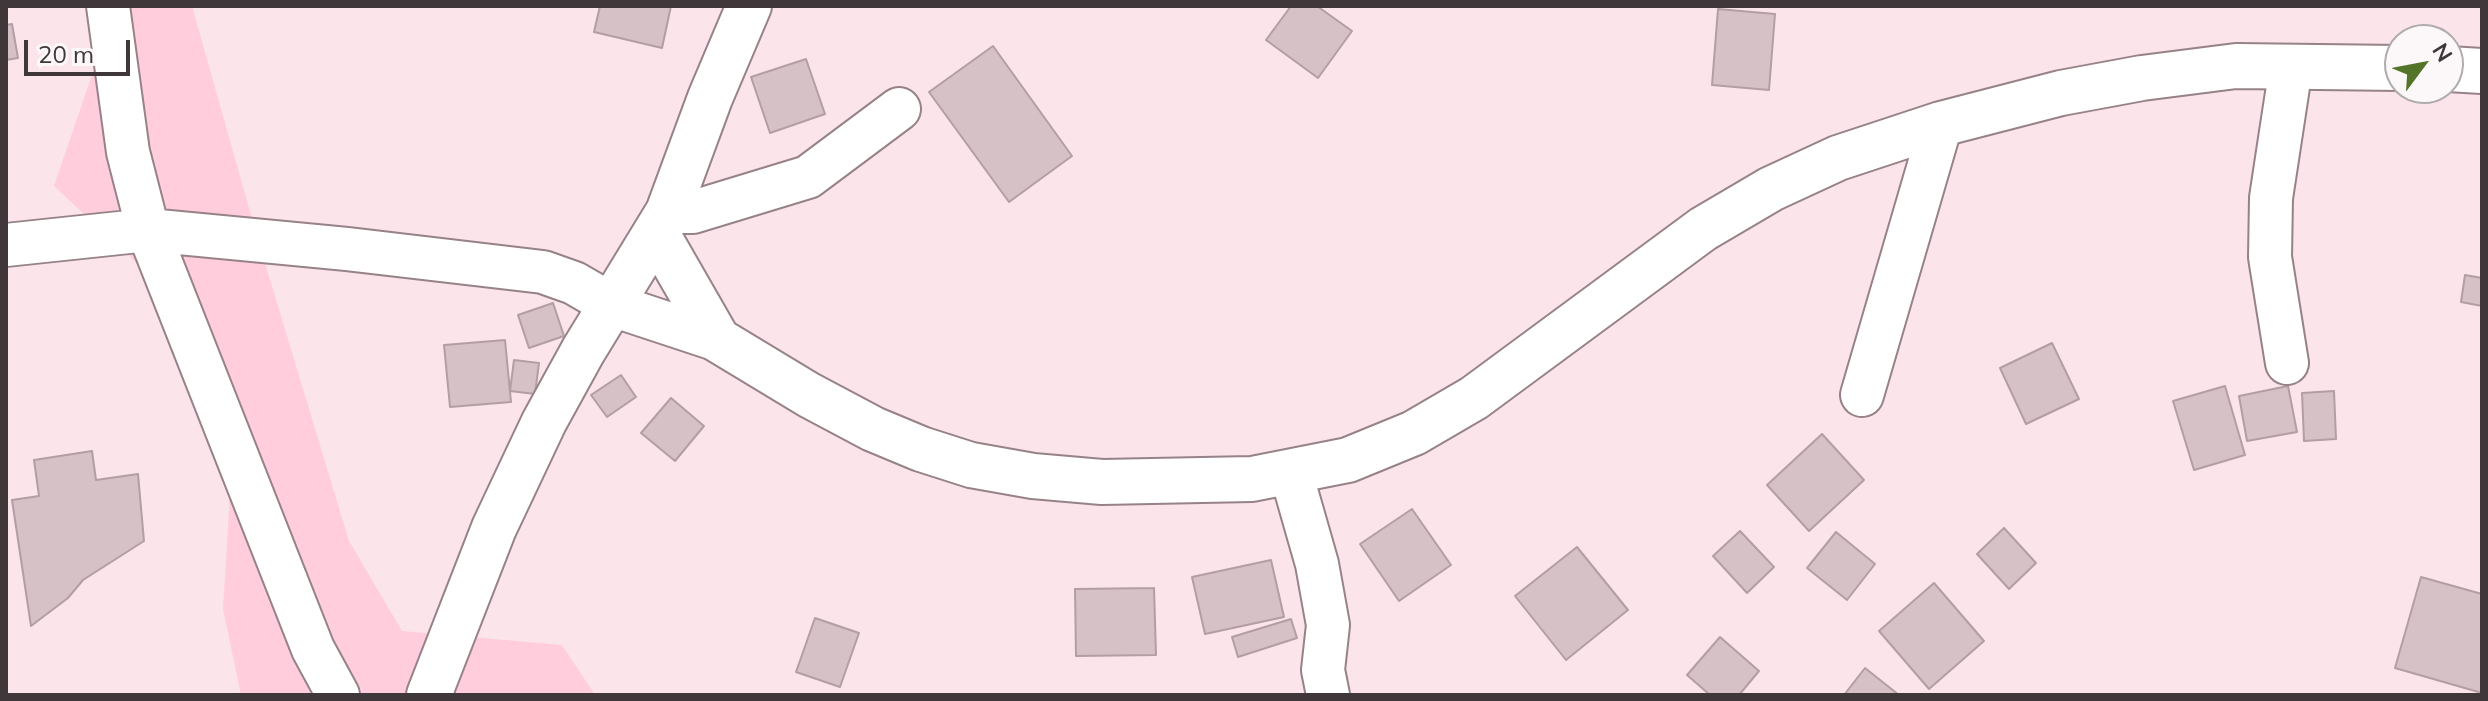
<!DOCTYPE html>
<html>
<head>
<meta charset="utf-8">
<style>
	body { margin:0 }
	#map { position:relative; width:2488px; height:701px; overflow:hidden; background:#fbe5eb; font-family:Mulish,sans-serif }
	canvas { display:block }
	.frame { position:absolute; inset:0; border:8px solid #3f3739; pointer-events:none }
	.north { position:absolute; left:2384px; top:24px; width:80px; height:80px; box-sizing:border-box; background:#fcf8f9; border:2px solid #b0abac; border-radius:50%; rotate:58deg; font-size:22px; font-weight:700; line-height:32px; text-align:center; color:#3f3739 }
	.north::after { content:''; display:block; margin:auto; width:28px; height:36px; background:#54742a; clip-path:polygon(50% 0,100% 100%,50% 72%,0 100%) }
	.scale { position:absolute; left:24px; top:40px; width:106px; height:36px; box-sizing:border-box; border:4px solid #3f3739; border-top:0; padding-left:10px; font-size:24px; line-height:28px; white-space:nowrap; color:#3f3739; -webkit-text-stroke:6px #fcf8f9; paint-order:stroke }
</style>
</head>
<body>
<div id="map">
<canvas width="2488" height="701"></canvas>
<div class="frame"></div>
<div class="north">N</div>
<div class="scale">20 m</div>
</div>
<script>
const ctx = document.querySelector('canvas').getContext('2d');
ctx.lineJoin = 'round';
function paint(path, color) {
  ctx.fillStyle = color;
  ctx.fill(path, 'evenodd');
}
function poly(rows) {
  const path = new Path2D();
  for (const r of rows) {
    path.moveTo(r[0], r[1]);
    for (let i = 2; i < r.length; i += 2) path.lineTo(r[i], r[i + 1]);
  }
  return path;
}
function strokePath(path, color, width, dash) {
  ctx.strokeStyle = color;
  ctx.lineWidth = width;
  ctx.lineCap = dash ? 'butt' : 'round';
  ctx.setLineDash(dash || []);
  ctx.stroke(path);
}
const green = poly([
	[107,6,192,6,258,240,349,541,402,631,562,645,595,695,241,695,223,609,233,444,175,299,54,186,110,22]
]);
const building = poly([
	[600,6,671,6,662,48,594,32,600,6],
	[1291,6,1317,6,1352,31,1318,78,1266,40,1291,6],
	[1718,9,1775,14,1769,90,1712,85,1718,9],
	[12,24,18,58,6,60,6,25,12,24],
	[993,46,1072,156,1009,202,929,92,993,46],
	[806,59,825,114,770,133,751,77,806,59],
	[2465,275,2482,278,2482,306,2461,302,2465,275],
	[553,303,564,336,529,348,518,315,553,303],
	[505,340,511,402,450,407,444,345,505,340],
	[2052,343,2079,399,2026,424,2000,368,2052,343],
	[514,360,539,363,535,394,510,391,514,360],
	[621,375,636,397,607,417,591,395,621,375],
	[2225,386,2245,455,2194,470,2173,401,2225,386],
	[2288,386,2297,432,2247,441,2239,396,2288,386],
	[2334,391,2336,439,2304,441,2302,393,2334,391],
	[671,398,704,426,675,461,641,433,671,398],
	[1822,434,1864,480,1809,531,1767,485,1822,434],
	[92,451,96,480,138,474,144,541,83,580,68,598,31,626,12,500,39,496,34,460,92,451],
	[1412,509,1451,565,1399,601,1360,544,1412,509],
	[2004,528,2036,563,2009,589,1977,554,2004,528],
	[1740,531,1774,567,1747,593,1713,556,1740,531],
	[1836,532,1875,564,1847,600,1807,568,1836,532],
	[1577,547,1628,610,1566,660,1515,596,1577,547],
	[1271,560,1284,617,1205,634,1192,577,1271,560],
	[2421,577,2482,594,2482,693,2395,668,2421,577],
	[1934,583,1984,641,1929,689,1879,631,1934,583],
	[1154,588,1156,655,1076,656,1075,589,1154,588],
	[815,618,859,633,840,687,796,672,815,618],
	[1291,619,1297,638,1238,657,1232,637,1291,619],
	[1720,637,1759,671,1739,695,1710,695,1687,675,1720,637],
	[1865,668,1899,695,1844,695,1865,668]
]);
const minor = poly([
	[108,6,128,152,148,230,313,649,338,695],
	[668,212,693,212,808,177,899,109],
	[6,245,148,230,347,249,543,272,574,283,612,305,718,340],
	[2287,363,2270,257,2271,198,2291,67],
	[1862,395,1941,124],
	[1291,473,1317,564,1328,625,1323,670,1328,695]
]);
const tertiary = poly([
	[2448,69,2482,71],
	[656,232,718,340,809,395,873,429,921,449,971,465,1033,476,1102,482,1252,479,1348,460,1414,433,1474,398,1703,229,1771,189,1838,158,1941,124,2061,93,2142,78,2236,66,2400,68],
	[429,695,494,528,544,422,583,351,668,212,710,98,749,6]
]);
paint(green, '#ffcddb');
paint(building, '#d6c1c6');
strokePath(building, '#b39ea4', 2);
strokePath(minor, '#968287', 46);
strokePath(tertiary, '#968287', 48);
strokePath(minor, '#fff', 42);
strokePath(tertiary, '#fff', 44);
</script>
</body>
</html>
